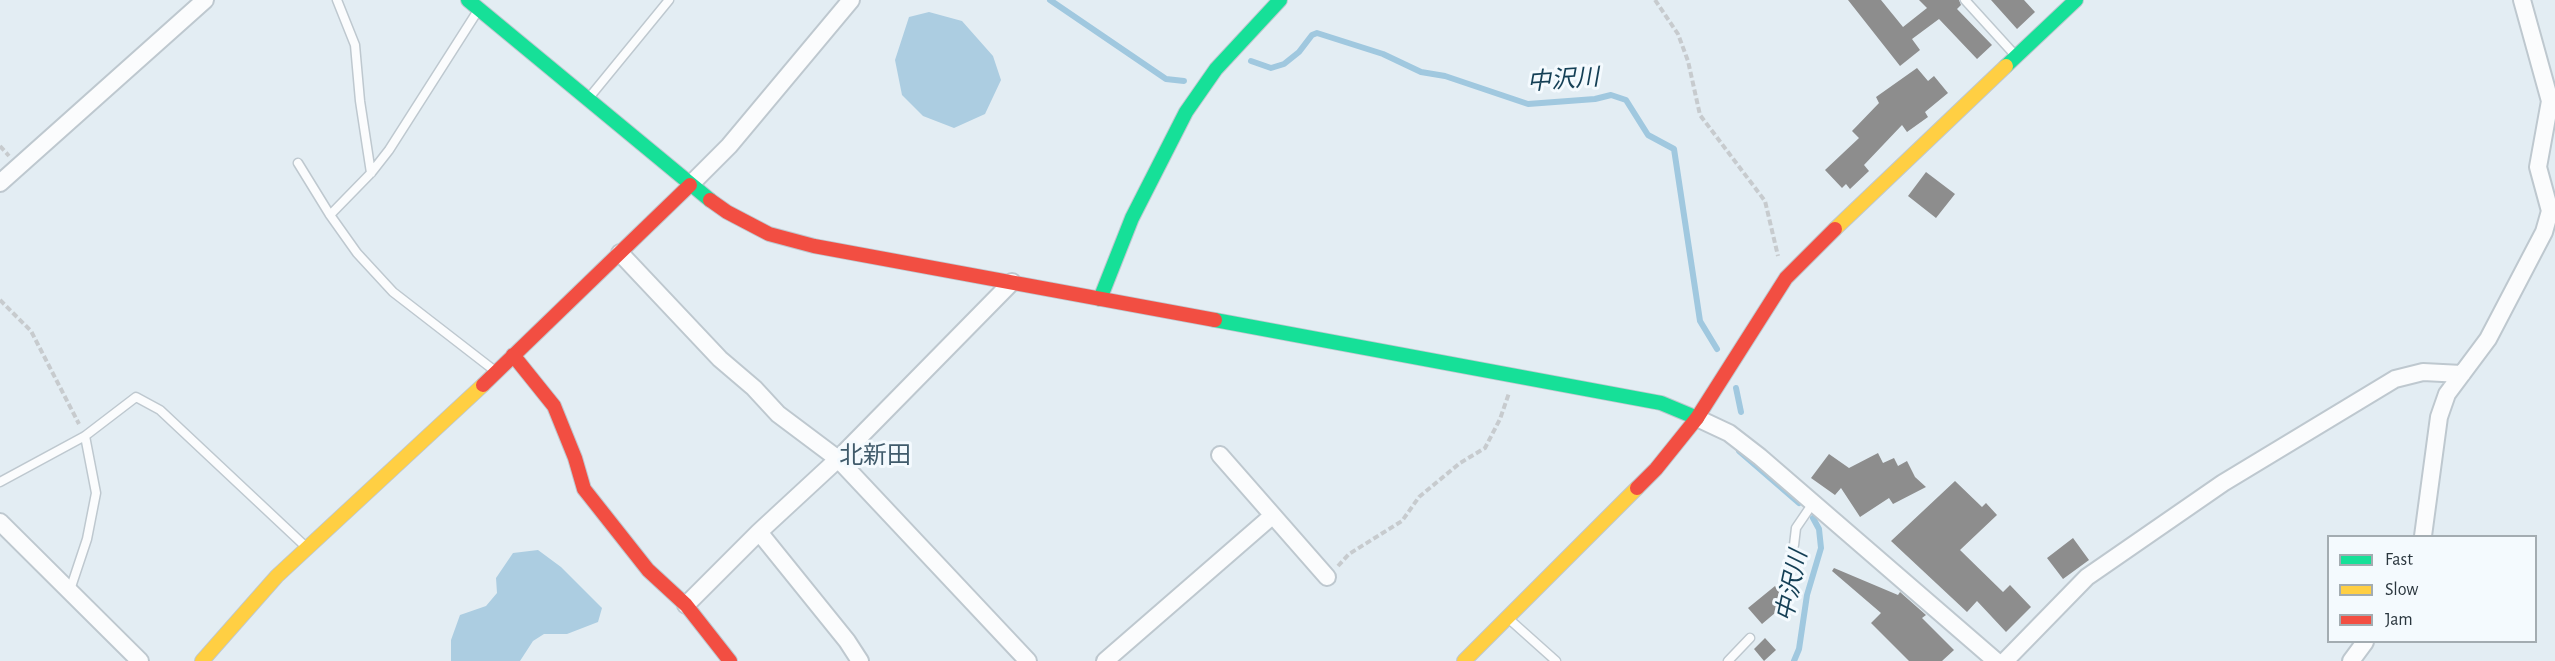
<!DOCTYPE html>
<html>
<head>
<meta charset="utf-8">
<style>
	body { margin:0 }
	#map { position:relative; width:2555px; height:661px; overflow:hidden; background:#e3edf3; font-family:"Alegreya Sans",sans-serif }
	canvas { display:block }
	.legend { position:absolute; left:2327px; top:535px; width:210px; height:108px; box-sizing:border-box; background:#f4fafe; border:2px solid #a3acb1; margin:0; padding:8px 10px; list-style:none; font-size:18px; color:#2a363e }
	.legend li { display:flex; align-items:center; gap:12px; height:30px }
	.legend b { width:30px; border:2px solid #a3acb1 }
</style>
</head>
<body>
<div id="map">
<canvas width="2555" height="661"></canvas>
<ul class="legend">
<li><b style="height:8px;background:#16e098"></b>Fast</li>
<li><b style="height:8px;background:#ffcf43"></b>Slow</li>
<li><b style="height:8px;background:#f24e42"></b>Jam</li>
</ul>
</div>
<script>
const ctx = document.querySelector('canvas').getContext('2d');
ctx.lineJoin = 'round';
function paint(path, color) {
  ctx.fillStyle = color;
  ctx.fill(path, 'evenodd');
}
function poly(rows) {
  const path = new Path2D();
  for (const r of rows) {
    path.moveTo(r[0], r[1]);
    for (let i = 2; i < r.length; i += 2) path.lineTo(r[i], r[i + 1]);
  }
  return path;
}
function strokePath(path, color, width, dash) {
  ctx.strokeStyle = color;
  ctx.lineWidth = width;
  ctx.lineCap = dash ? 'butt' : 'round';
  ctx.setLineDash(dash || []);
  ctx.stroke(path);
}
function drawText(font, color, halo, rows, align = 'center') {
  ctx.font = font + ' "Alegreya Sans","Noto Sans JP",sans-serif';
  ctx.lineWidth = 6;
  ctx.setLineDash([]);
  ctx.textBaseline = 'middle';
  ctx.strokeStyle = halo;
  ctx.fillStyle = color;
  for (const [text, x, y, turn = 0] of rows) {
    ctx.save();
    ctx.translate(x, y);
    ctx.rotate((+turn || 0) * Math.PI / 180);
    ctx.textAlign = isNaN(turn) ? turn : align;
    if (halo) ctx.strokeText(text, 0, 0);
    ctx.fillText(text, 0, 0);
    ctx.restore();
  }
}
const forest = poly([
	[929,12,962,21,993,56,1001,80,985,114,954,128,923,116,902,95,895,60,909,17],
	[538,550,561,567,602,608,598,622,567,634,544,634,533,641,520,661,451,661,451,640,460,615,486,606,497,593,496,578,513,553]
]);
const stream = poly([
	[1050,0,1166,79,1184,81],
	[1251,61,1271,68,1284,64,1299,52,1312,35,1317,33,1383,54,1421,72,1445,76,1528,104,1595,99,1611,95,1626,100,1648,135,1674,149,1700,321,1717,349],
	[1736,388,1741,412],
	[1739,451,1799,503],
	[1794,661,1799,649,1807,595,1821,548,1819,529,1813,518]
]);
const building = poly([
	[1848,0,1881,0,1903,27,1927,8,1919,0,1959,0,1961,5,1957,9,1992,45,1977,59,1939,19,1912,39,1920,50,1900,66],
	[1991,0,2024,0,2035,12,2017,29],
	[1917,68,1928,81,1934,76,1948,93,1925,112,1928,117,1907,132,1902,125,1864,165,1869,171,1850,189,1846,184,1842,188,1825,170,1859,138,1852,131,1879,103,1876,97],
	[1926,172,1955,194,1936,218,1908,196],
	[1878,453,1883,463,1894,458,1898,466,1907,461,1915,477,1926,487,1893,504,1889,498,1860,517,1841,488,1835,495,1811,478,1829,454,1849,468],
	[1955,481,1982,507,1986,503,1997,515,1960,550,2003,592,2010,585,2031,607,2006,632,1977,601,1967,612,1891,541],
	[2073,538,2089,560,2063,579,2047,558],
	[1791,551,1805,556,1798,573,1784,567],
	[1834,568,1898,595,1900,592,1926,615,1922,618,1954,650,1942,661,1909,661,1871,623,1881,613,1832,571],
	[1775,586,1788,602,1762,624,1748,608],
	[1765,638,1776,650,1764,661,1754,649]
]);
const path = poly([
	[1655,0,1678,34,1688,61,1700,115,1765,201,1778,256],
	[0,146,9,156],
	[0,300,31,331,79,424],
	[1338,566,1349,554,1402,521,1419,497,1460,463,1485,448,1500,419,1509,393]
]);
const lane = poly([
	[337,0,355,45,360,101,371,173],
	[1965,0,2015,55],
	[588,99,669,0],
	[298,163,330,215,357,253,393,292,495,371],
	[330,215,371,173,389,150,477,12],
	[0,482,85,436,136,397,160,410,305,546],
	[1794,545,1796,528,1813,503],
	[70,590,87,539,96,493,85,436],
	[1509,619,1556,661],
	[1728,661,1750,638]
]);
const street = poly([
	[0,183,205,0],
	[690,185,729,146,851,0],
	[620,253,720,359,754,388,778,414,838,459,1028,661],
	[1697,418,1729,433,1760,457,1996,661],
	[1220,455,1327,577],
	[0,522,140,661],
	[759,532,847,641,860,661],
	[2423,536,2439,417,2447,394,2488,339,2544,232,2550,211,2538,167,2550,101,2522,0],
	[686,605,759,532,838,459,1012,282],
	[1105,661,1272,516],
	[2005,661,2087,577,2223,483,2395,379,2423,372,2462,374],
	[2351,661,2365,642]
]);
const fast = poly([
	[468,0,710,200],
	[2006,66,2076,0],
	[1100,299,1132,218,1186,112,1216,69,1280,0],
	[1215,320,1661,403,1697,418]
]);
const slow = poly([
	[1835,229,2006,66],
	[202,661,277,576,483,385],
	[1464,661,1637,488]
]);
const jam = poly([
	[710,200,727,212,769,234,814,246,1215,320],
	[513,355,554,406,575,458,584,489,648,570,686,605,730,661],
	[483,385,690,185],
	[1637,488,1656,469,1697,418,1786,278,1835,229]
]);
const waterNames = [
	["中沢川",1563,80,-4],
	["中沢川",1792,586,-78]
];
const neighbourhoodNames = [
	["北新田",875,456]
];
paint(forest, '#accde1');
strokePath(stream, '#a0c8df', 6);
paint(building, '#8d8d8d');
strokePath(lane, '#bec8cf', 11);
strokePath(street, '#bec8cf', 20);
strokePath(fast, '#bec8cf', 16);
strokePath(slow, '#bec8cf', 16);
strokePath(jam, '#bec8cf', 16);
strokePath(path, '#c7cbce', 4, [6, 3]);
strokePath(lane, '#fbfcfd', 8);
strokePath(street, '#fbfcfd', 16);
strokePath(fast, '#16e098', 14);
strokePath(slow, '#ffcf43', 14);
strokePath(jam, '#f24e42', 14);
drawText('italic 24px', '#143f55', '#f4fafe', waterNames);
drawText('24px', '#405b6b', '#f4fafe', neighbourhoodNames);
</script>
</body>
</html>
